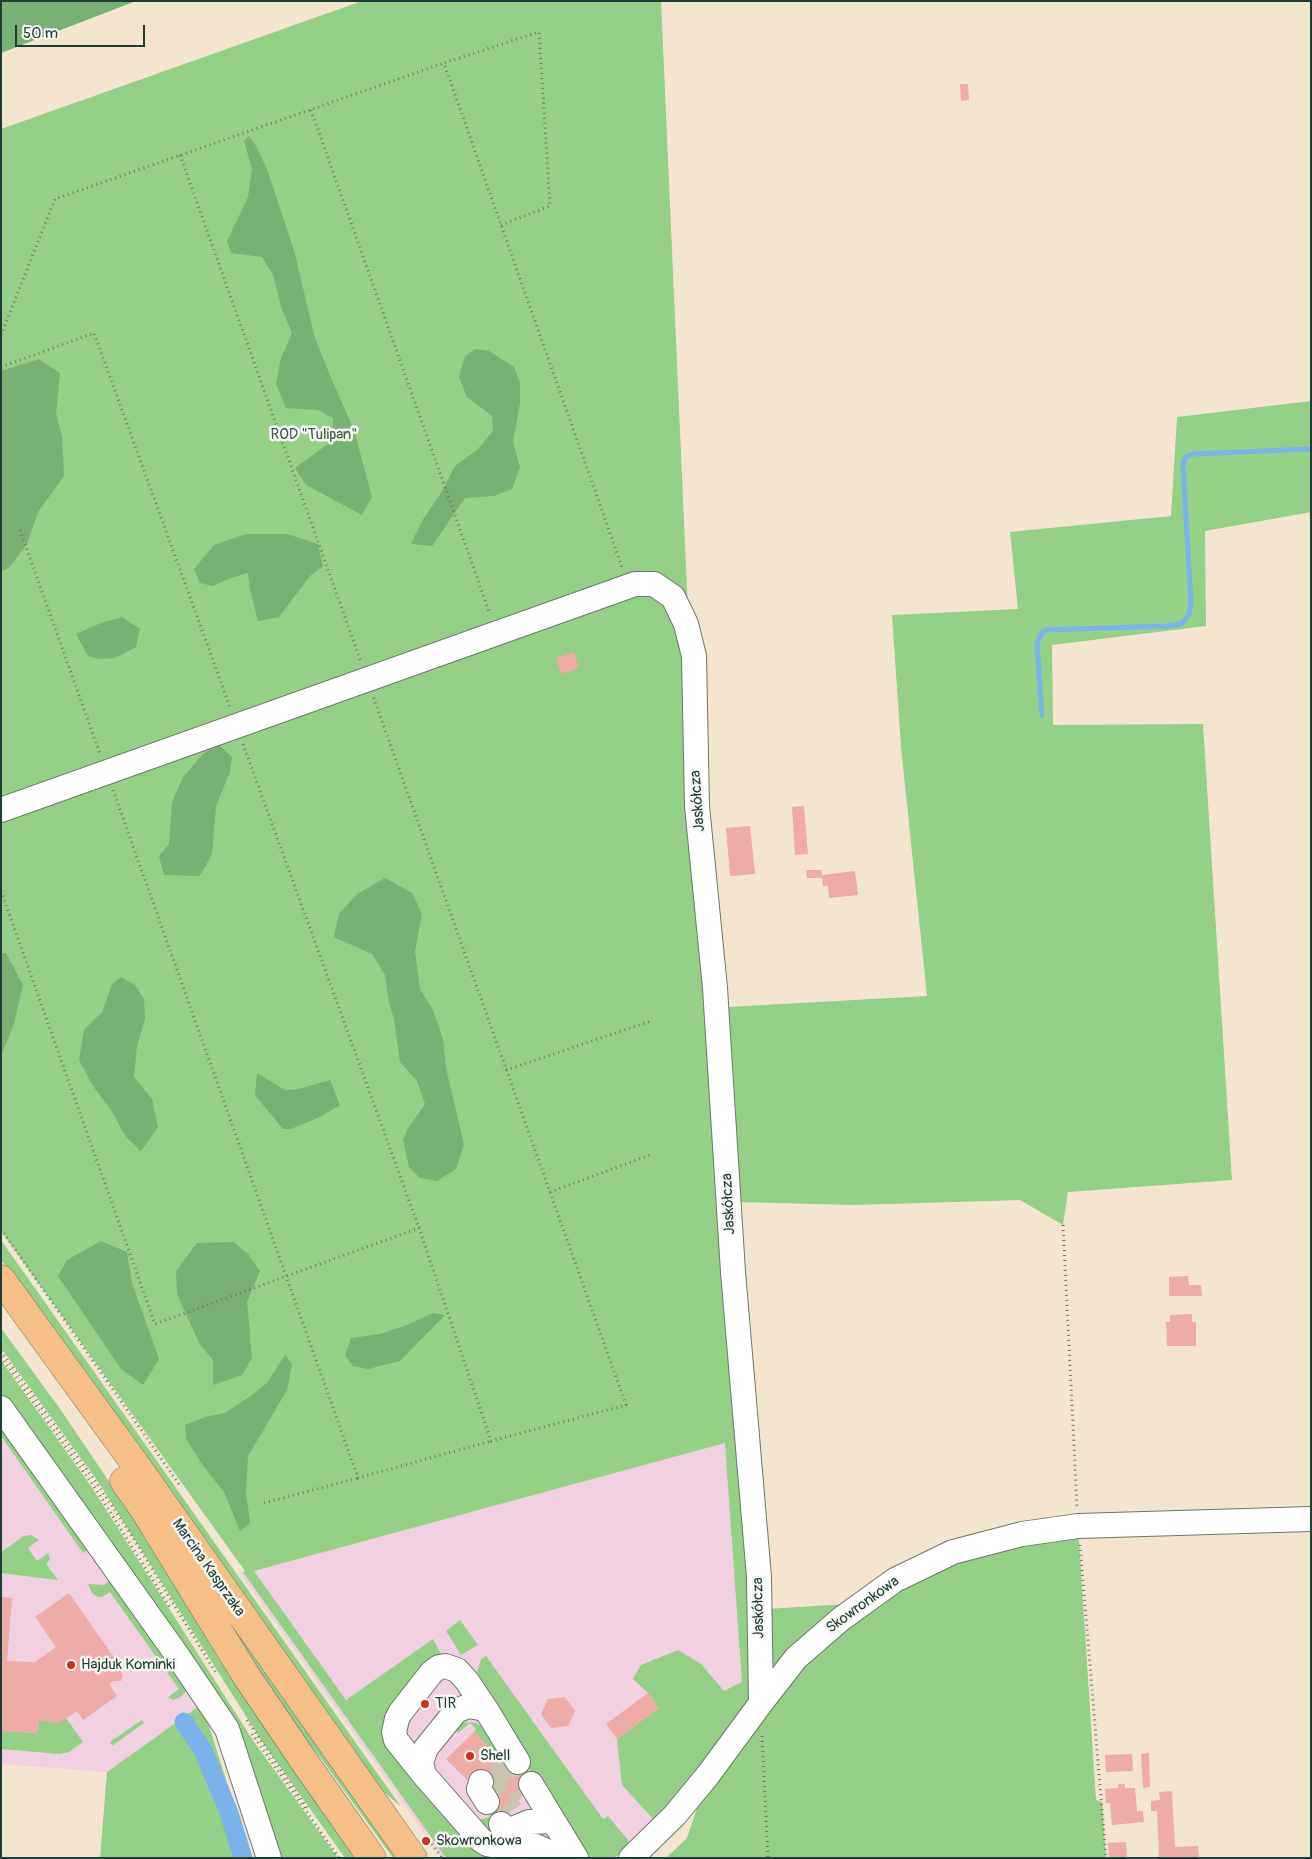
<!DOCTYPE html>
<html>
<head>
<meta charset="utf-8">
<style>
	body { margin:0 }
	#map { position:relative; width:1312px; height:1859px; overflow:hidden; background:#f3e5cf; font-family:Pangolin,sans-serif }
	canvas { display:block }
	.frame { position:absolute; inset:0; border:2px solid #1f3d34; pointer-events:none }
	.scale { position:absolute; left:15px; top:25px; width:130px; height:22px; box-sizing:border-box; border:2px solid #1f3d34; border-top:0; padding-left:6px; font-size:15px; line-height:18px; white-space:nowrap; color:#1f3d34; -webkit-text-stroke:4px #f6f6f2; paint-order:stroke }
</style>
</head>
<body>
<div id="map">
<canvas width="1312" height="1859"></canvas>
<div class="frame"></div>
<div class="scale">50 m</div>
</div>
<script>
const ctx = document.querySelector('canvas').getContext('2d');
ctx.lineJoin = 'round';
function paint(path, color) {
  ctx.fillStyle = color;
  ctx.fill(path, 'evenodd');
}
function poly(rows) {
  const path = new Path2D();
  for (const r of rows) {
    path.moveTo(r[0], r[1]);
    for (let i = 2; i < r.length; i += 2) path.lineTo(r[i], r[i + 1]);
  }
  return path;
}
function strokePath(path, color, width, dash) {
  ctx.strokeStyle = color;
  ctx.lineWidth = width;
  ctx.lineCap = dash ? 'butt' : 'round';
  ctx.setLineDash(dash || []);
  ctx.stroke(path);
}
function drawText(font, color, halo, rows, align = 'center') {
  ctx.font = font + ' Pangolin,sans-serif';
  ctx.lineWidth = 5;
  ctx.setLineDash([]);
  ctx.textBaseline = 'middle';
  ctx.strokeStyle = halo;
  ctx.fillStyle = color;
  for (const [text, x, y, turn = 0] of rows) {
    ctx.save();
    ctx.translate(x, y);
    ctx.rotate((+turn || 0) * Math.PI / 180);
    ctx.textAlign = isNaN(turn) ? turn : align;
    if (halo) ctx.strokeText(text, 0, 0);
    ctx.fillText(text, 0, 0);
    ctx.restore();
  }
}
const built = poly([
	[1,1423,202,1704,107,1772,1,1764],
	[746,1437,761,1691,631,1858,442,1858,239,1572,254,1571]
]);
const green = poly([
	[362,1,661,1,689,635,767,1609,862,1603,895,1580,1078,1526,1096,1800,1102,1802,1106,1858,666,1858,687,1838,708,1775,657,1823,622,1785,617,1739,659,1708,648,1693,633,1679,641,1665,678,1650,701,1664,724,1691,742,1682,725,1443,254,1571,346,1700,433,1639,442,1656,386,1718,459,1832,535,1858,446,1858,243,1572,245,1571,1,1231,1,129],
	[1311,401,1311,512,1205,531,1206,626,1052,645,1053,725,1203,724,1232,1180,1068,1192,1063,1225,1020,1200,854,1205,736,1202,727,1007,927,996,901,747,892,615,1018,609,1010,532,1171,516,1177,417],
	[1,1240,399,1804,400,1806,376,1785,208,1547,1,1260],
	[1,1328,58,1406,154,1548,358,1858,345,1858,261,1740,99,1483,1,1348],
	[1,1360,93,1489,254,1742,338,1858,277,1858,221,1704,1,1394],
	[1,1419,187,1690,182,1696,173,1700,168,1697,179,1689,110,1592,102,1597,98,1597,92,1593,88,1584,104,1585,110,1580,88,1550,83,1553,1,1436],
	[31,1535,39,1540,28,1548,37,1561,48,1553,50,1559,46,1564,58,1580,1,1573,1,1552,24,1536],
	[180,1544,401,1858,393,1858,320,1757,274,1699],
	[460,1620,478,1645,461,1655,446,1631],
	[486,1656,603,1819,608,1816,628,1840,629,1848,613,1858,588,1858,566,1830,500,1721,496,1707,477,1672,481,1659],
	[202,1704,251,1858,100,1858,107,1772],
	[66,1718,83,1742,69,1752,60,1754,1,1749,1,1731,37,1733,38,1721],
	[142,1720,144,1723,113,1745,110,1744,111,1741],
	[465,1722,476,1723,484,1727,497,1748,495,1754,474,1732,476,1729,470,1723,458,1733,455,1727],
	[489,1817,498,1832,541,1835,559,1845,493,1837,474,1822]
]);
const forest = poly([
	[1,1,136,1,1,53],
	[249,136,256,146,267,169,295,254,314,335,331,378,354,430,372,497,362,515,306,485,295,468,332,441,333,418,318,410,286,408,276,384,281,358,292,333,281,307,273,275,262,257,231,253,227,241,248,197,252,169,244,141],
	[475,349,489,351,514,367,520,382,520,403,513,442,520,467,512,489,494,496,465,498,432,546,411,544,422,521,441,493,455,466,477,450,493,431,492,416,467,397,459,377,465,356],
	[39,359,60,373,56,414,62,436,64,476,38,512,27,544,9,568,1,571,1,371],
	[246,534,287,534,318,544,323,566,310,576,279,617,258,621,250,590,248,573,228,579,213,586,200,583,194,569,214,545],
	[122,617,140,629,136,647,115,658,99,659,88,656,76,634,101,623],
	[218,744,232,757,230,772,216,806,212,854,203,871,199,876,164,875,159,856,169,844,172,802,183,777,202,755],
	[385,878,412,893,422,914,415,951,420,989,433,1010,443,1039,446,1068,464,1145,456,1169,437,1181,420,1178,409,1167,403,1140,407,1130,425,1104,417,1081,400,1062,394,1019,389,1003,385,975,372,954,334,937,339,914,357,894],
	[1,953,6,953,23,985,14,1024,1,1056],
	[121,977,135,985,144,999,145,1019,137,1046,134,1077,152,1099,158,1127,141,1151,126,1137,111,1110,93,1086,79,1060,84,1030,102,1012,112,984],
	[257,1073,285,1090,299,1089,330,1080,340,1105,322,1116,291,1129,283,1129,255,1095],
	[101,1241,127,1252,132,1283,159,1359,143,1385,121,1369,58,1276,67,1260],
	[234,1242,248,1254,260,1271,247,1302,252,1358,242,1375,213,1385,213,1360,199,1343,177,1294,176,1271,197,1243],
	[433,1313,445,1315,400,1361,368,1369,353,1366,345,1355,351,1338,380,1334,407,1325],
	[285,1355,292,1364,287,1390,248,1456,246,1492,250,1523,240,1531,224,1492,204,1467,186,1439,185,1425,205,1417,225,1413,248,1398,267,1383]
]);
const stream = poly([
	[1042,715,1037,645,1040,635,1046,630,1167,626,1181,624,1189,615,1191,603,1183,464,1186,457,1193,454,1311,449]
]);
const canal = poly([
	[184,1722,203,1750,229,1813,243,1858]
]);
const building = poly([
	[960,84,968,84,969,100,961,101],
	[574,652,579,668,561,674,556,658],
	[804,806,808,854,795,855,792,807],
	[750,826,755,874,730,876,726,828],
	[806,870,821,870,822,875,855,871,858,895,829,898,828,886,823,886,822,878,807,878],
	[1188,1276,1189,1285,1201,1285,1202,1296,1169,1296,1169,1277],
	[1192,1314,1192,1322,1196,1322,1196,1346,1167,1346,1166,1322,1170,1322,1170,1315],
	[69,1593,115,1659,113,1661,122,1673,123,1675,121,1681,114,1681,109,1684,117,1696,83,1720,77,1711,59,1723,38,1721,37,1733,1,1731,1,1597,12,1598,7,1661,35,1662,56,1647,35,1617],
	[648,1693,659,1708,617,1739,606,1724],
	[565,1697,575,1711,568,1726,551,1728,541,1714,548,1699],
	[474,1732,512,1769,521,1758,534,1780,497,1828,484,1806,473,1774,467,1780,446,1759],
	[1149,1753,1150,1787,1143,1788,1141,1754],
	[1132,1754,1133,1771,1106,1772,1105,1755],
	[1118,1784,1125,1784,1125,1788,1135,1788,1137,1811,1143,1811,1144,1822,1112,1825,1110,1803,1106,1803,1105,1789,1118,1788],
	[1172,1791,1175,1847,1198,1846,1199,1858,1159,1858,1157,1811,1151,1811,1151,1801,1160,1800,1159,1792],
	[1126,1842,1127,1858,1109,1858,1108,1843]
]);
const minorTunnel = poly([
	[499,1759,522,1796],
	[487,1774,511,1811]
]);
const path = poly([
	[311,110,490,614],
	[180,155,361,662],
	[501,225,550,206,539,32,444,63,501,225,622,567],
	[1,335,55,199,444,63],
	[1,367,94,333,230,707],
	[20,530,100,754],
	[243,744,419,1228],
	[113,790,358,1478,491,1441],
	[1,891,155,1324,419,1228,491,1441,626,1405,373,696],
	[506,1070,651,1021],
	[550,1192,653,1154],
	[1063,1225,1077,1506],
	[1,1229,181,1487],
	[1,1351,98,1485,130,1533,216,1673],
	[1,1357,95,1488,171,1609],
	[264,1503,358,1478],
	[1080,1545,1106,1858],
	[247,1720,308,1809],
	[252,1734,339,1858],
	[762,1736,768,1858],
	[432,1844,442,1858]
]);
const minor = poly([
	[1,810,635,584,654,584,673,597,686,624,694,656,697,806,715,988,733,1272,759,1577,761,1703],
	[1,1408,177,1655,227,1729,269,1858],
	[518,1762,487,1711,480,1708,468,1706,456,1711,426,1748,421,1762,424,1775,481,1840,487,1844,502,1847,535,1846,544,1850,551,1858],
	[424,1775,396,1740,394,1732,397,1719,400,1713,432,1672,439,1667,445,1666,457,1670,467,1681,487,1711],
	[481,1782,479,1789,487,1802],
	[531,1784,576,1858],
	[501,1824,506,1829,510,1830,529,1822,553,1821],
	[631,1858,675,1815,708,1775,761,1703,796,1658,841,1619,895,1580,953,1552,1022,1534,1078,1526,1311,1519]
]);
const major = poly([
	[1,1279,138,1468,413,1858],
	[124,1481,143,1508,245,1674,306,1764,372,1858]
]);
const markers = [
	[71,1665,5,"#c8321e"],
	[425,1704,5,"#c8321e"],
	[470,1756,5,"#c8321e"],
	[426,1841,5,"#c8321e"]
];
const parkNames = [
	["ROD \"Tulipan\"",314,435]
];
const streetNames = [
	["Jaskółcza",698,801,-94],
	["Jaskółcza",729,1204,-93],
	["Marcina Kasprzaka",208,1568,55],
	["Skowronkowa",863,1605,-36],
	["Jaskółcza",759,1608,-91]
];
const poiNames = [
	["Hajduk Kominki",81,1665],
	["TIR",435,1704],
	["Shell",480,1756],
	["Skowronkowa",436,1841]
];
paint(built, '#f1d0e2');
paint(green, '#94d085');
paint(forest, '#77b272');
strokePath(stream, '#7ab3eb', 5);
strokePath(canal, '#7ab3eb', 19);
paint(building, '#eeaba8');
strokePath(minorTunnel, '#c9c3b0', 24, [24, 12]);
strokePath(minor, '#69786a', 26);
strokePath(major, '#69786a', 29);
strokePath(path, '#69786a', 3, [1, 4]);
strokePath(minor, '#fff', 24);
strokePath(major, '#f5bf86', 28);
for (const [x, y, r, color] of markers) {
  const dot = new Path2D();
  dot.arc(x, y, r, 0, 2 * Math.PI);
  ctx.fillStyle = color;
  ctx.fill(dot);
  strokePath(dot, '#f6f6f2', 2);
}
drawText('15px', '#365a44', '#f6f6f2', parkNames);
drawText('15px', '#1f3d34', '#f6f6f2', streetNames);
drawText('15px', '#1f3d34', '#f6f6f2', poiNames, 'left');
</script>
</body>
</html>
